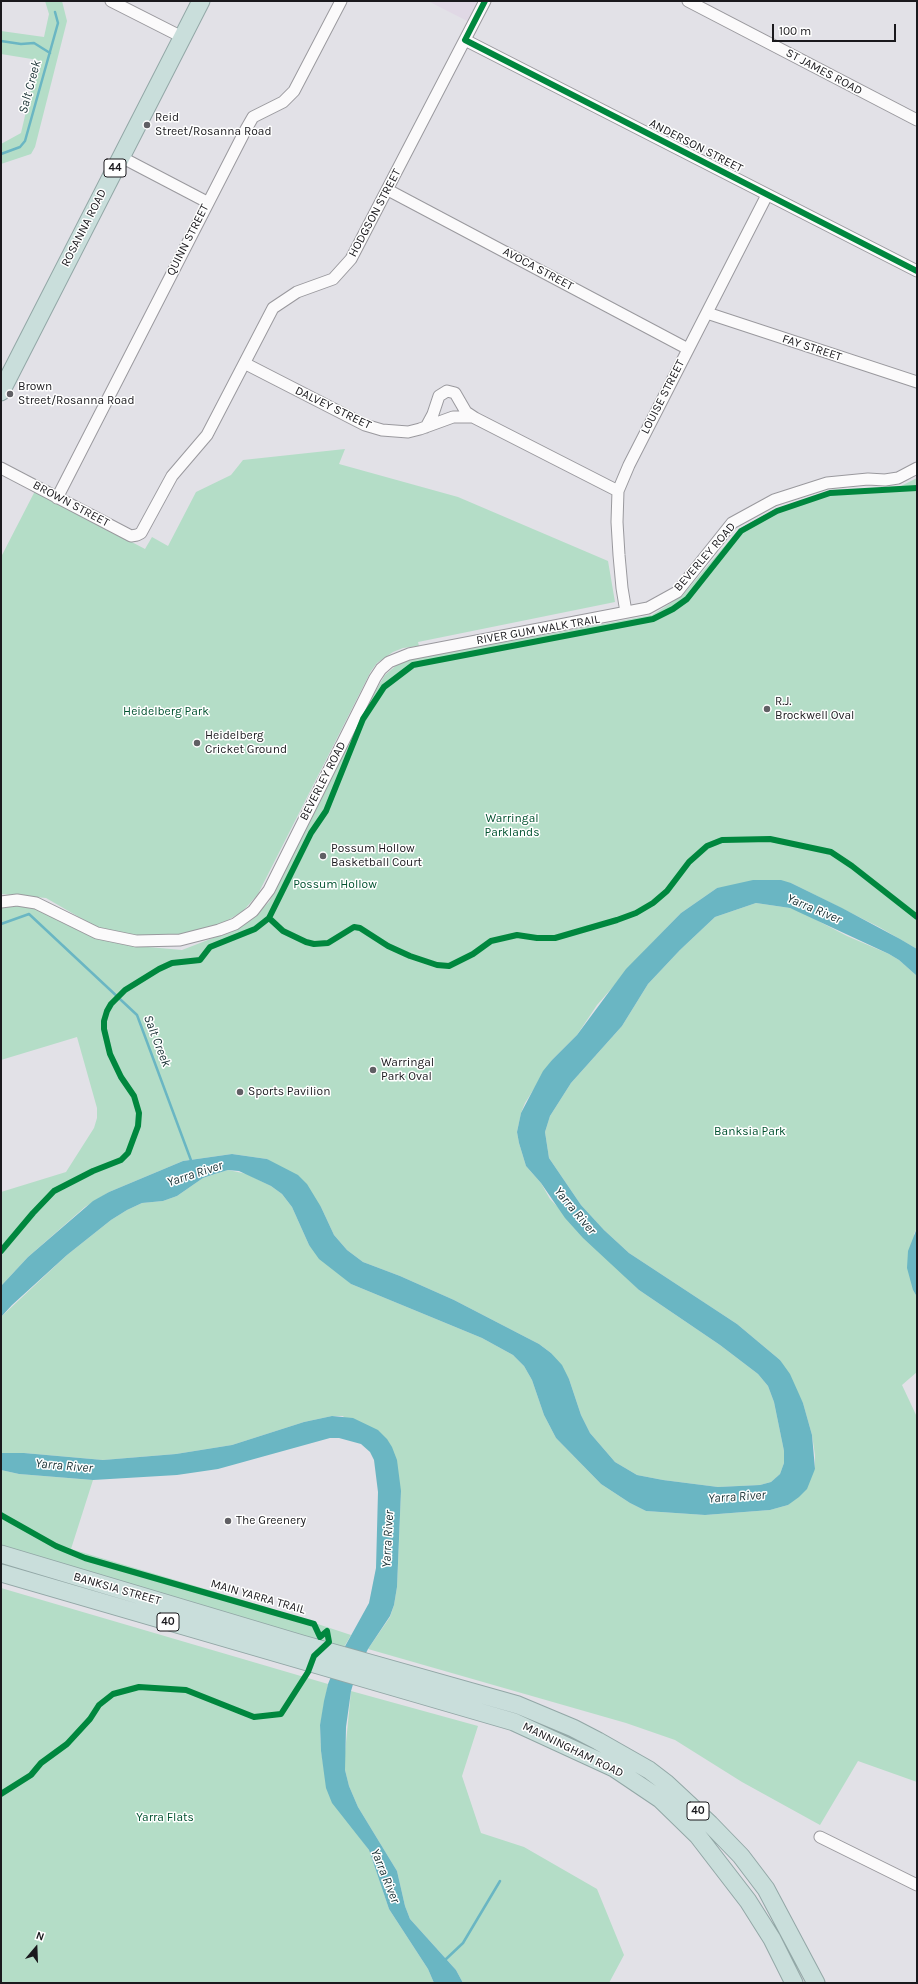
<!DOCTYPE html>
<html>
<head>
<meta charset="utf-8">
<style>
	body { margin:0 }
	#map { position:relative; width:918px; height:1984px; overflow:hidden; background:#e2e1e7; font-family:Karla,sans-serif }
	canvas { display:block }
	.frame { position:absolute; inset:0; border:2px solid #1a191d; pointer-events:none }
	.north { position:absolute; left:16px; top:1928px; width:40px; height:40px; -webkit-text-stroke:3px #fff; paint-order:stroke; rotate:19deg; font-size:11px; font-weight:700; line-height:16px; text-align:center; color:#1a191d }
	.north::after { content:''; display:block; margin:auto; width:14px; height:18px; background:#1a191d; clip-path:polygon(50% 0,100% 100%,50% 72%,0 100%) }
	.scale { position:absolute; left:772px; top:24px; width:124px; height:18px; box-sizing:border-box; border:2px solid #1a191d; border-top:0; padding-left:5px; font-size:12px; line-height:14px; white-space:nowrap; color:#1a191d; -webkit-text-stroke:3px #fff; paint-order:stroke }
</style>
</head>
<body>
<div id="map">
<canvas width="918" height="1984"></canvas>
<div class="frame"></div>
<div class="north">N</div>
<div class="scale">100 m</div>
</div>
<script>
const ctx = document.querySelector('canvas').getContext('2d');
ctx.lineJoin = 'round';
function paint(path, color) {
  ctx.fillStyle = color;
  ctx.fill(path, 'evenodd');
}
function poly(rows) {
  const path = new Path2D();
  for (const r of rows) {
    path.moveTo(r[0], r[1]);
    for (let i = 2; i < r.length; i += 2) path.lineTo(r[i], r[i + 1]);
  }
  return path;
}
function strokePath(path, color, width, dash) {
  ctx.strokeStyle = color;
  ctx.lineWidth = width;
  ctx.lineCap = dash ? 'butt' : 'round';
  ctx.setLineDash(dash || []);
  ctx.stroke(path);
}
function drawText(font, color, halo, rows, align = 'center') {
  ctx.font = font + ' Karla,sans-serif';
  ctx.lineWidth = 3;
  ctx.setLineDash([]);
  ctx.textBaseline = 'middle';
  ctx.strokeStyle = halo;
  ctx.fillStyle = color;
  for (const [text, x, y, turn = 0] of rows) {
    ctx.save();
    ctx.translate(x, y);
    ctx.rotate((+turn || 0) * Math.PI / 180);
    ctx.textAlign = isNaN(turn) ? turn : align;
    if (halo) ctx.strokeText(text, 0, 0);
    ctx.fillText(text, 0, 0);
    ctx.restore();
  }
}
const commercial = poly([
	[428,1,480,1,469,22]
]);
const green = poly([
	[45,1,62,1,67,21,35,147,31,154,1,164,1,144,21,133,38,60,1,54,1,31,44,37,49,14],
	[345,449,339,464,458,497,608,561,615,602,418,642,419,646,403,648,393,652,377,663,371,671,258,894,243,911,225,922,208,929,184,935,154,938,103,931,46,898,1,894,1,557,35,491,145,549,152,537,168,546,196,492,231,475,243,460],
	[917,478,917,949,879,927,791,883,717,888,681,913,647,948,597,1005,577,1035,552,1060,525,1103,521,1113,517,1132,519,1143,526,1166,541,1183,550,1199,639,1290,720,1345,758,1374,768,1386,774,1402,784,1451,784,1463,780,1474,771,1482,760,1485,718,1487,663,1480,637,1475,615,1462,590,1433,581,1415,569,1379,551,1353,539,1344,454,1300,400,1276,363,1262,347,1250,334,1235,321,1207,267,1159,232,1154,183,1161,109,1192,85,1207,28,1257,1,1286,1,1192,66,1172,94,1128,97,1118,97,1108,77,1037,1,1060,1,906,8,905,32,906,118,942,148,947,182,950,231,931,250,920,269,902,376,690,385,675,398,664,413,659,652,615,682,596,739,529,776,509,830,492,901,486],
	[756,903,790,908,801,912,847,936,889,954,899,960,917,976,917,1228,914,1234,913,1290,917,1297,917,1372,902,1385,917,1417,917,1782,858,1761,820,1825,742,1782,675,1740,626,1723,368,1649,390,1617,394,1605,397,1587,401,1491,343,1416,332,1416,304,1422,232,1445,176,1454,103,1460,24,1453,1,1453,2,1316,67,1255,111,1220,127,1210,142,1203,163,1201,177,1196,203,1178,228,1170,247,1174,271,1186,282,1194,292,1207,309,1245,351,1284,482,1338,513,1355,524,1366,532,1380,544,1415,556,1438,601,1484,630,1503,646,1511,705,1515,770,1510,788,1505,815,1469,815,1455,812,1435,803,1403,780,1360,737,1324,629,1253,604,1230,581,1205,549,1158,545,1132,550,1116,571,1083,622,1026,648,984,680,950,715,917],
	[1,1470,19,1474,93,1480,71,1549,263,1606,351,1635,344,1647,129,1586,1,1546],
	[1,1588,328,1684,320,1726,321,1751,324,1769,353,1828,369,1850,389,1909,428,1969,434,1983,1,1983],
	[351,1691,478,1726,462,1776,481,1833,524,1847,597,1889,624,1955,609,1983,463,1983,456,1970,410,1919,405,1906,397,1871,358,1807,349,1786,345,1770,345,1753]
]);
const water = poly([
	[753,880,781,880,791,883,842,908,900,939,917,949,917,976,899,960,889,954,790,908,756,903,715,917,680,950,648,984,622,1026,571,1083,550,1116,545,1132,549,1158,581,1205,604,1230,629,1253,737,1324,780,1360,790,1374,803,1403,812,1435,815,1469,807,1489,799,1497,788,1505,770,1510,705,1515,646,1511,630,1503,601,1484,556,1438,544,1415,532,1380,524,1366,513,1355,482,1338,351,1284,319,1259,309,1245,292,1207,282,1194,271,1186,239,1171,228,1170,215,1174,203,1178,177,1196,163,1201,142,1203,127,1210,111,1220,67,1255,12,1305,1,1317,1,1286,28,1257,93,1201,109,1192,183,1161,232,1154,267,1159,298,1175,307,1184,321,1207,334,1235,347,1250,363,1262,400,1276,454,1300,539,1344,551,1353,562,1365,569,1379,581,1415,590,1433,615,1462,637,1475,663,1480,718,1487,760,1485,771,1482,780,1474,784,1463,784,1451,774,1402,768,1386,758,1374,720,1345,639,1290,583,1238,565,1218,541,1183,526,1166,519,1143,517,1132,521,1113,543,1071,552,1060,577,1035,626,969,681,913,717,888],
	[917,1228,917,1297,913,1290,907,1268,908,1251],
	[332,1416,353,1418,378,1430,387,1439,392,1447,397,1460,401,1491,397,1587,394,1605,390,1616,368,1649,357,1671,351,1691,346,1727,345,1770,349,1786,358,1807,397,1871,405,1906,410,1919,456,1970,463,1983,434,1983,428,1969,389,1909,369,1850,332,1803,326,1788,321,1751,320,1725,324,1701,328,1684,338,1659,369,1603,376,1568,378,1492,374,1460,370,1452,361,1444,339,1438,330,1438,218,1469,177,1475,93,1480,19,1474,1,1470,1,1453,24,1453,103,1460,176,1454,232,1445,304,1422]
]);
const stream = poly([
	[1,41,21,44,34,43,50,53],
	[1,154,20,147,25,141,58,23,55,12],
	[1,924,29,914,137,1015,192,1163],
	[445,1960,463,1943,500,1881]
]);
const minor = poly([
	[111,1,182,37],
	[688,1,917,120],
	[465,40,917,271],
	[121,157,207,202],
	[388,190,688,349],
	[707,313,917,382],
	[246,364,365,425,382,430,408,432,420,429,453,417,473,417,618,491],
	[426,427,433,414,439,396,447,391,455,393,466,412,475,418],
	[1,468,131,536,137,535,141,533,172,476,207,435,273,308,297,292,333,279,351,259,485,1],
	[57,498,245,131,253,117,283,102,294,91,341,1],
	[626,612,622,588,619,555,617,522,618,491,629,465,767,195],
	[1,902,17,900,36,903,97,933,136,941,180,940,219,930,235,924,253,911,269,890,375,678,381,669,389,662,409,654,648,608,677,592,732,523,774,500,827,483,868,479,885,480,898,478,917,468],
	[820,1837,917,1885]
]);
const highway = poly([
	[1,392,201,1],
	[1,1554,302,1644,518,1705,573,1728,598,1741,649,1770,666,1783,710,1824,741,1856,766,1889,816,1983],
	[1,1573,514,1722,614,1768,660,1799,698,1836,748,1901,772,1939,794,1983]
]);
const cycleway = poly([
	[485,1,465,40,917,271],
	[269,918,283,931,306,942,314,944,328,943,354,927,360,928,388,946,410,956,437,965,449,966,473,954,491,941,517,935,537,938,555,938,617,920,636,913,653,903,667,891,689,862,707,846,722,840,770,839,831,852,852,866,917,917],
	[1,1251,33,1213,54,1191,93,1171,121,1160,128,1153,138,1126,139,1113,134,1096,121,1077,110,1054,104,1029,104,1021,107,1011,111,1004,125,990,159,969,172,963,200,960,210,947,255,929,269,918,311,833,326,811,363,719,384,687,413,665,653,619,673,609,687,599,741,531,777,511,830,493,917,488],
	[1,1515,56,1546,85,1558,314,1624,320,1637,327,1631,329,1642,314,1656,308,1672,281,1714,254,1717,186,1690,139,1687,113,1694,99,1705,90,1719,67,1744,41,1763,31,1775,1,1794]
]);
const markers = [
	[147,125,4,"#605f64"],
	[10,394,4,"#605f64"],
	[767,709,4,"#605f64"],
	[197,743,4,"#605f64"],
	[323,856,4,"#605f64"],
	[373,1070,4,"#605f64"],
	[240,1092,4,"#605f64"],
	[228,1521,4,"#605f64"]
];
const shields = [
	[115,168,22],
	[168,1622,22],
	[698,1811,22]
];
const shieldNames = [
	["44",115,168],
	["40",168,1622],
	["40",698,1811]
];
const streetNames = [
	["ST JAMES ROAD",824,72,28],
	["ANDERSON STREET",696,146,27],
	["HODGSON STREET",375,213,-62],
	["ROSANNA ROAD",84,228,-63],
	["QUINN STREET",188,240,-63],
	["AVOCA STREET",538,269,28],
	["FAY STREET",812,348,18],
	["LOUISE STREET",663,397,-63],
	["DALVEY STREET",333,408,26],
	["BROWN STREET",71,504,28],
	["BEVERLEY ROAD",705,557,-49],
	["RIVER GUM WALK TRAIL",538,630,-10],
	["BEVERLEY ROAD",323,781,-63],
	["BANKSIA STREET",117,1589,16],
	["MAIN YARRA TRAIL",258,1597,16],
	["MANNINGHAM ROAD",573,1750,26]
];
const poiNames = [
	["Reid",155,118],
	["Street/Rosanna Road",155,132],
	["Brown",18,387],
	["Street/Rosanna Road",18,401],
	["R.J.",775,702],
	["Brockwell Oval",775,716],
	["Heidelberg",205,736],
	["Cricket Ground",205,750],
	["Possum Hollow",331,849],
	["Basketball Court",331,863],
	["Warringal",381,1063],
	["Park Oval",381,1077],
	["Sports Pavilion",248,1092],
	["The Greenery",236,1521]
];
const parkNames = [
	["Heidelberg Park",166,712],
	["Warringal",512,819],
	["Parklands",512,833],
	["Possum Hollow",335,885],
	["Banksia Park",750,1132],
	["Yarra Flats",165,1818]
];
const waterNames = [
	["Salt Creek",30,87,-75],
	["Yarra River",814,909,23],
	["Salt Creek",157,1041,69],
	["Yarra River",195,1174,-18],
	["Yarra River",575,1211,50],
	["Yarra River",64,1466,5],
	["Yarra River",737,1497,-4],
	["Yarra River",388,1539,-87],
	["Yarra River",385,1876,68]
];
paint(commercial, '#e0d8e5');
paint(green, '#b4ddc7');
paint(water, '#6ab6c3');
strokePath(stream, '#6ab6c3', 2.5);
strokePath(minor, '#9a999e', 13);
strokePath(highway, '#92a7a6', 19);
strokePath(minor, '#fbfafb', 11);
strokePath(highway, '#c9dedb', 17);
strokePath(cycleway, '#00873e', 6);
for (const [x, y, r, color] of markers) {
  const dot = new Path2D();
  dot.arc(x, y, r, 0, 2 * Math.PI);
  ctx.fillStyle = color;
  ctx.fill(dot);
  strokePath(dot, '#fff', 1.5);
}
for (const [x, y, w] of shields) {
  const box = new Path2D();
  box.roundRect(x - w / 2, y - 9, w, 18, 3);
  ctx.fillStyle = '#fff';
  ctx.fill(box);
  strokePath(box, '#1a191d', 1);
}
drawText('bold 11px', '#1a191d', null, shieldNames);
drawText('12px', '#1a191d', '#fff', streetNames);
drawText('12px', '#1a191d', '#fff', poiNames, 'left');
drawText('12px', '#00512f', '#fff', parkNames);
drawText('italic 13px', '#1a3235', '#fff', waterNames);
</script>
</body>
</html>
